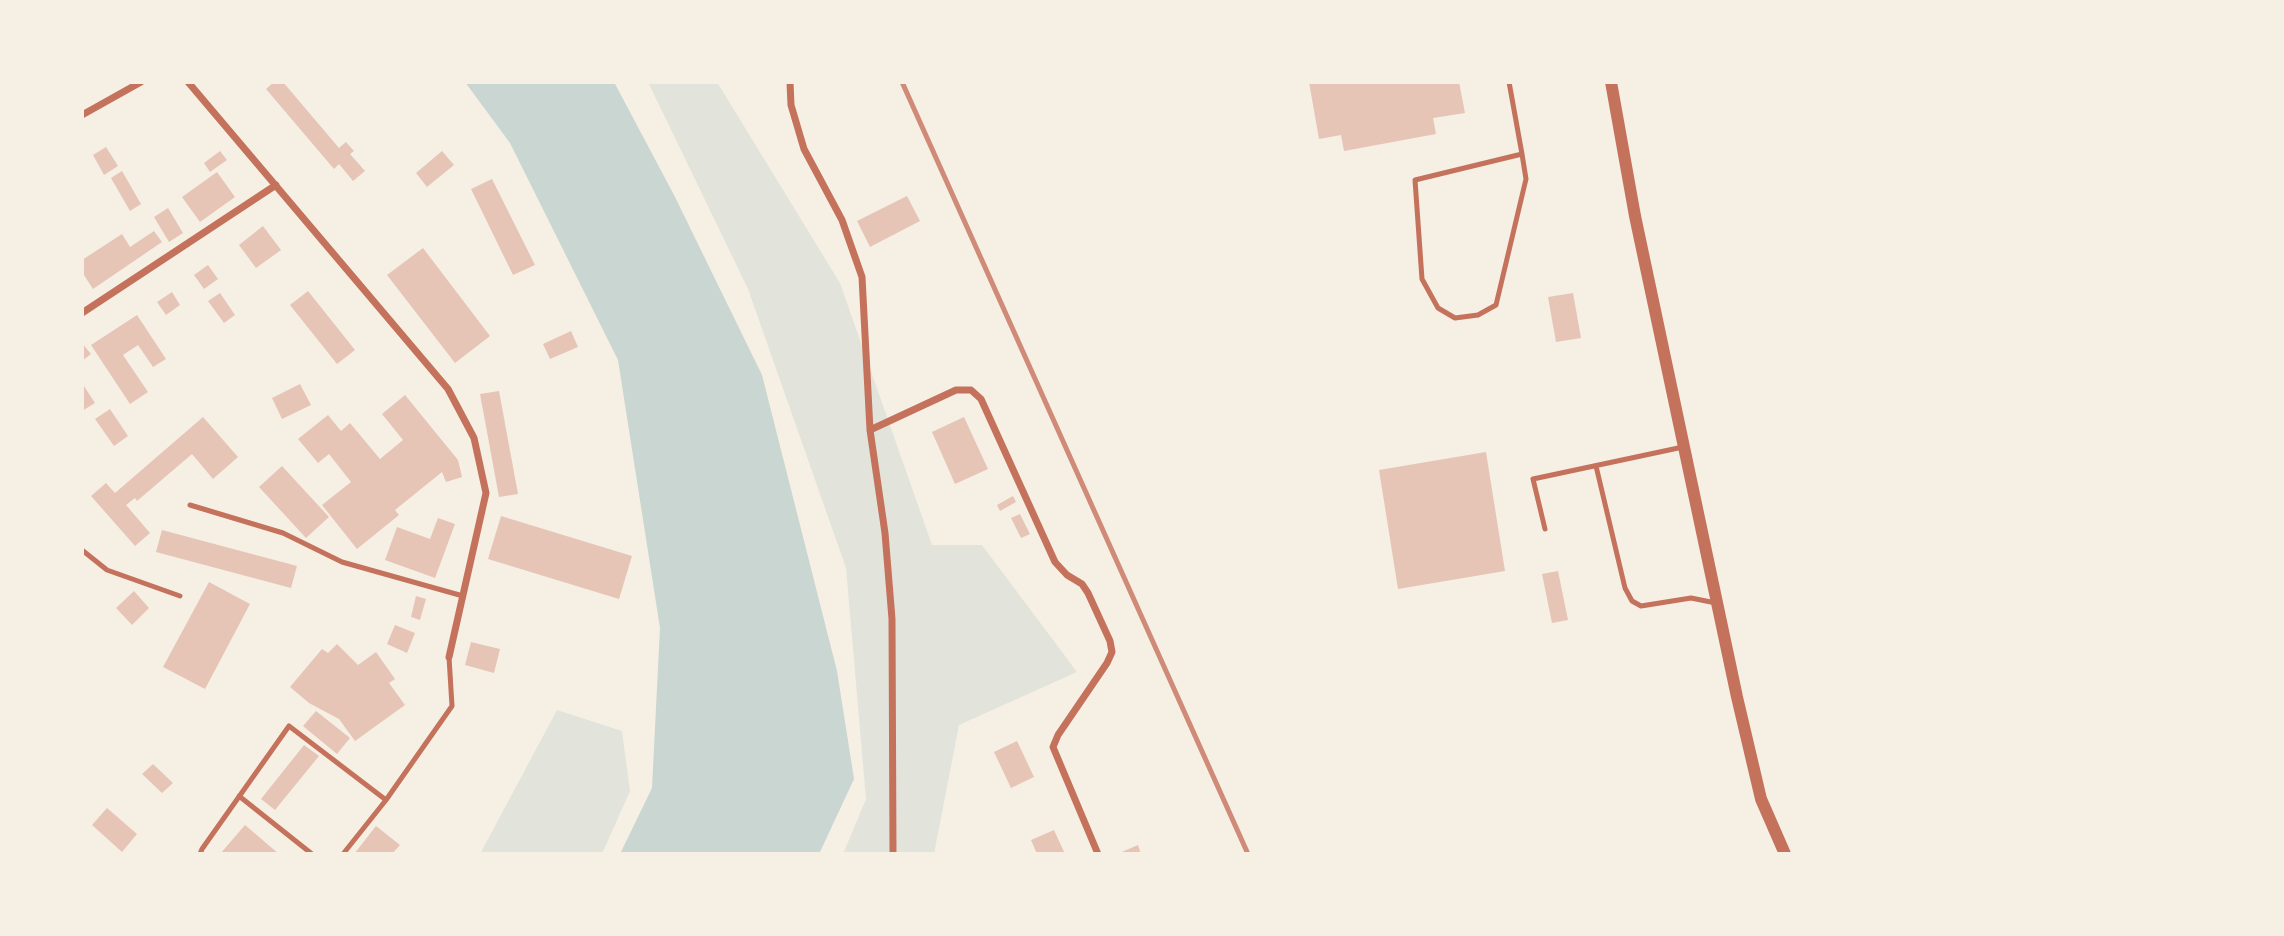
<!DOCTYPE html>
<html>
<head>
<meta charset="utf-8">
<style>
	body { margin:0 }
	#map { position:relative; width:2284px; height:936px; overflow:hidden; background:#f6efe4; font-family:"DM Sans",sans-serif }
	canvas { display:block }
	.frame { position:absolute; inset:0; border:84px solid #f6efe4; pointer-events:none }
</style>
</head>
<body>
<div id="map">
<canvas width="2284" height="936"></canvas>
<div class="frame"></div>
</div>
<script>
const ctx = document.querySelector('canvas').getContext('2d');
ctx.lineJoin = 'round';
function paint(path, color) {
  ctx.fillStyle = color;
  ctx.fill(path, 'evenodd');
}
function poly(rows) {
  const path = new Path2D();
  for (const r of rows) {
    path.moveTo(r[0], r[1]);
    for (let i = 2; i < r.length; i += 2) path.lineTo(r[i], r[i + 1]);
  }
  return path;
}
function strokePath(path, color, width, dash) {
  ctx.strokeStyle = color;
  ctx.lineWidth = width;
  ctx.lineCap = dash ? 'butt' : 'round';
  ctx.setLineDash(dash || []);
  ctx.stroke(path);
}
const green = poly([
	[648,82,717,82,840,283,932,545,982,545,1077,672,959,725,934,854,843,854,866,799,846,568,748,289],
	[557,710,622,731,630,791,602,854,480,854]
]);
const water = poly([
	[465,82,614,82,675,197,762,375,837,671,854,779,819,854,620,854,652,788,660,628,618,360,510,143]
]);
const building = poly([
	[274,82,283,82,339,148,346,142,354,151,350,154,365,171,353,181,339,164,334,169,266,89],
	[1309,82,1459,82,1465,113,1433,118,1436,134,1344,151,1341,135,1319,139],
	[106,147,118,166,104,175,93,155],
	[220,151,227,160,210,172,204,163],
	[442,151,454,165,427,187,416,173],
	[122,171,141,204,130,211,111,178],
	[217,172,235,197,200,222,182,197],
	[492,179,535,265,513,275,471,189],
	[907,196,920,221,870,247,857,221],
	[168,208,183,233,169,242,154,217],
	[263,226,281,250,256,268,239,245],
	[154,231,162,242,93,289,82,272,82,260,122,234,130,247],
	[423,248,490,336,455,363,387,275],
	[208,265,218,279,204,289,194,275],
	[308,291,355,350,337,364,290,305],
	[172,292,180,305,166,315,157,302],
	[220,293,235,315,224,323,208,301],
	[1573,293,1581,338,1556,342,1548,297],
	[137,315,166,359,153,367,138,345,123,355,148,392,130,404,91,345],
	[571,331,578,347,550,359,543,344],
	[82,343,91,354,82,361],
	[82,383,95,403,82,411],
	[300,384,311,405,282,419,272,398],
	[499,391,518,494,499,497,480,394],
	[405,395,458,460,462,477,446,482,442,472,395,510,399,515,357,549,322,505,351,482,329,454,318,463,298,439,328,415,341,431,350,423,380,459,403,440,382,414],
	[110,409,128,436,114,446,95,419],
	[203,417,238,457,213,479,192,454,137,501,135,498,126,505,150,533,135,546,91,496,106,483,115,493],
	[964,417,988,469,955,484,932,432],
	[1486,452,1505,571,1398,589,1379,470],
	[282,466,329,517,306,538,259,487],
	[1013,496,1016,502,1000,511,997,505],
	[1020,514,1030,534,1021,538,1011,518],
	[501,516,632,556,619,599,488,559],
	[438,518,455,524,435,578,385,560,397,527,430,539],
	[162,530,297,566,291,588,156,552],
	[1558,571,1568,620,1552,623,1542,574],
	[209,582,250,604,205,689,163,667],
	[134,591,149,608,132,625,116,608],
	[416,596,426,599,420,620,411,617],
	[395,625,415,633,407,653,387,644],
	[471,642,500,649,494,673,465,665],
	[337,644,358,665,376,652,395,679,389,683,405,705,355,741,339,719,309,703,290,687,322,649,328,653],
	[316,711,350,738,337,754,303,726],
	[1017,741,1034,777,1011,788,994,752],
	[304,745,319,756,275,810,261,799],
	[153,764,173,783,162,793,142,774],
	[107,808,137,834,122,852,92,825],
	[245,825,279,854,220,854],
	[376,826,400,845,392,854,354,854],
	[1054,830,1065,854,1037,854,1031,840],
	[1138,845,1141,854,1117,854]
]);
const service = poly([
	[1509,82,1522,154,1526,179,1496,305,1478,315,1455,318,1438,308,1422,279,1415,180,1522,154],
	[1596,466,1625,588,1632,601,1641,606,1691,598,1716,603],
	[190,505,283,533,342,562,463,596],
	[1545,529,1533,479,1683,447],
	[82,550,107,570,180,596],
	[239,796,312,854],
	[200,854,202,849,289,726,386,800],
	[343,854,386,800,452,706,449,657]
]);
const minor = poly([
	[188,82,448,389,474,438,486,493,449,657],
	[790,82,791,105,804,149,842,220,862,277,870,430,885,533,892,619,893,854],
	[82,115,141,82],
	[82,313,276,185],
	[870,430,956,390,971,390,981,399,1055,562,1067,575,1082,584,1088,593,1110,641,1112,652,1107,663,1058,735,1053,747,1098,854]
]);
const tertiary = poly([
	[1611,82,1635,216,1737,697,1761,799,1785,854]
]);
const rail = poly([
	[902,82,1248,854]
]);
paint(green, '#e2e4dc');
paint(water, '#c9d6d2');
paint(building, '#e6c5b7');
strokePath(service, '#c5725c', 5);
strokePath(minor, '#c5725c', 7);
strokePath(tertiary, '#c5725c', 12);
strokePath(rail, '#cf8b77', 5);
</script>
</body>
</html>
